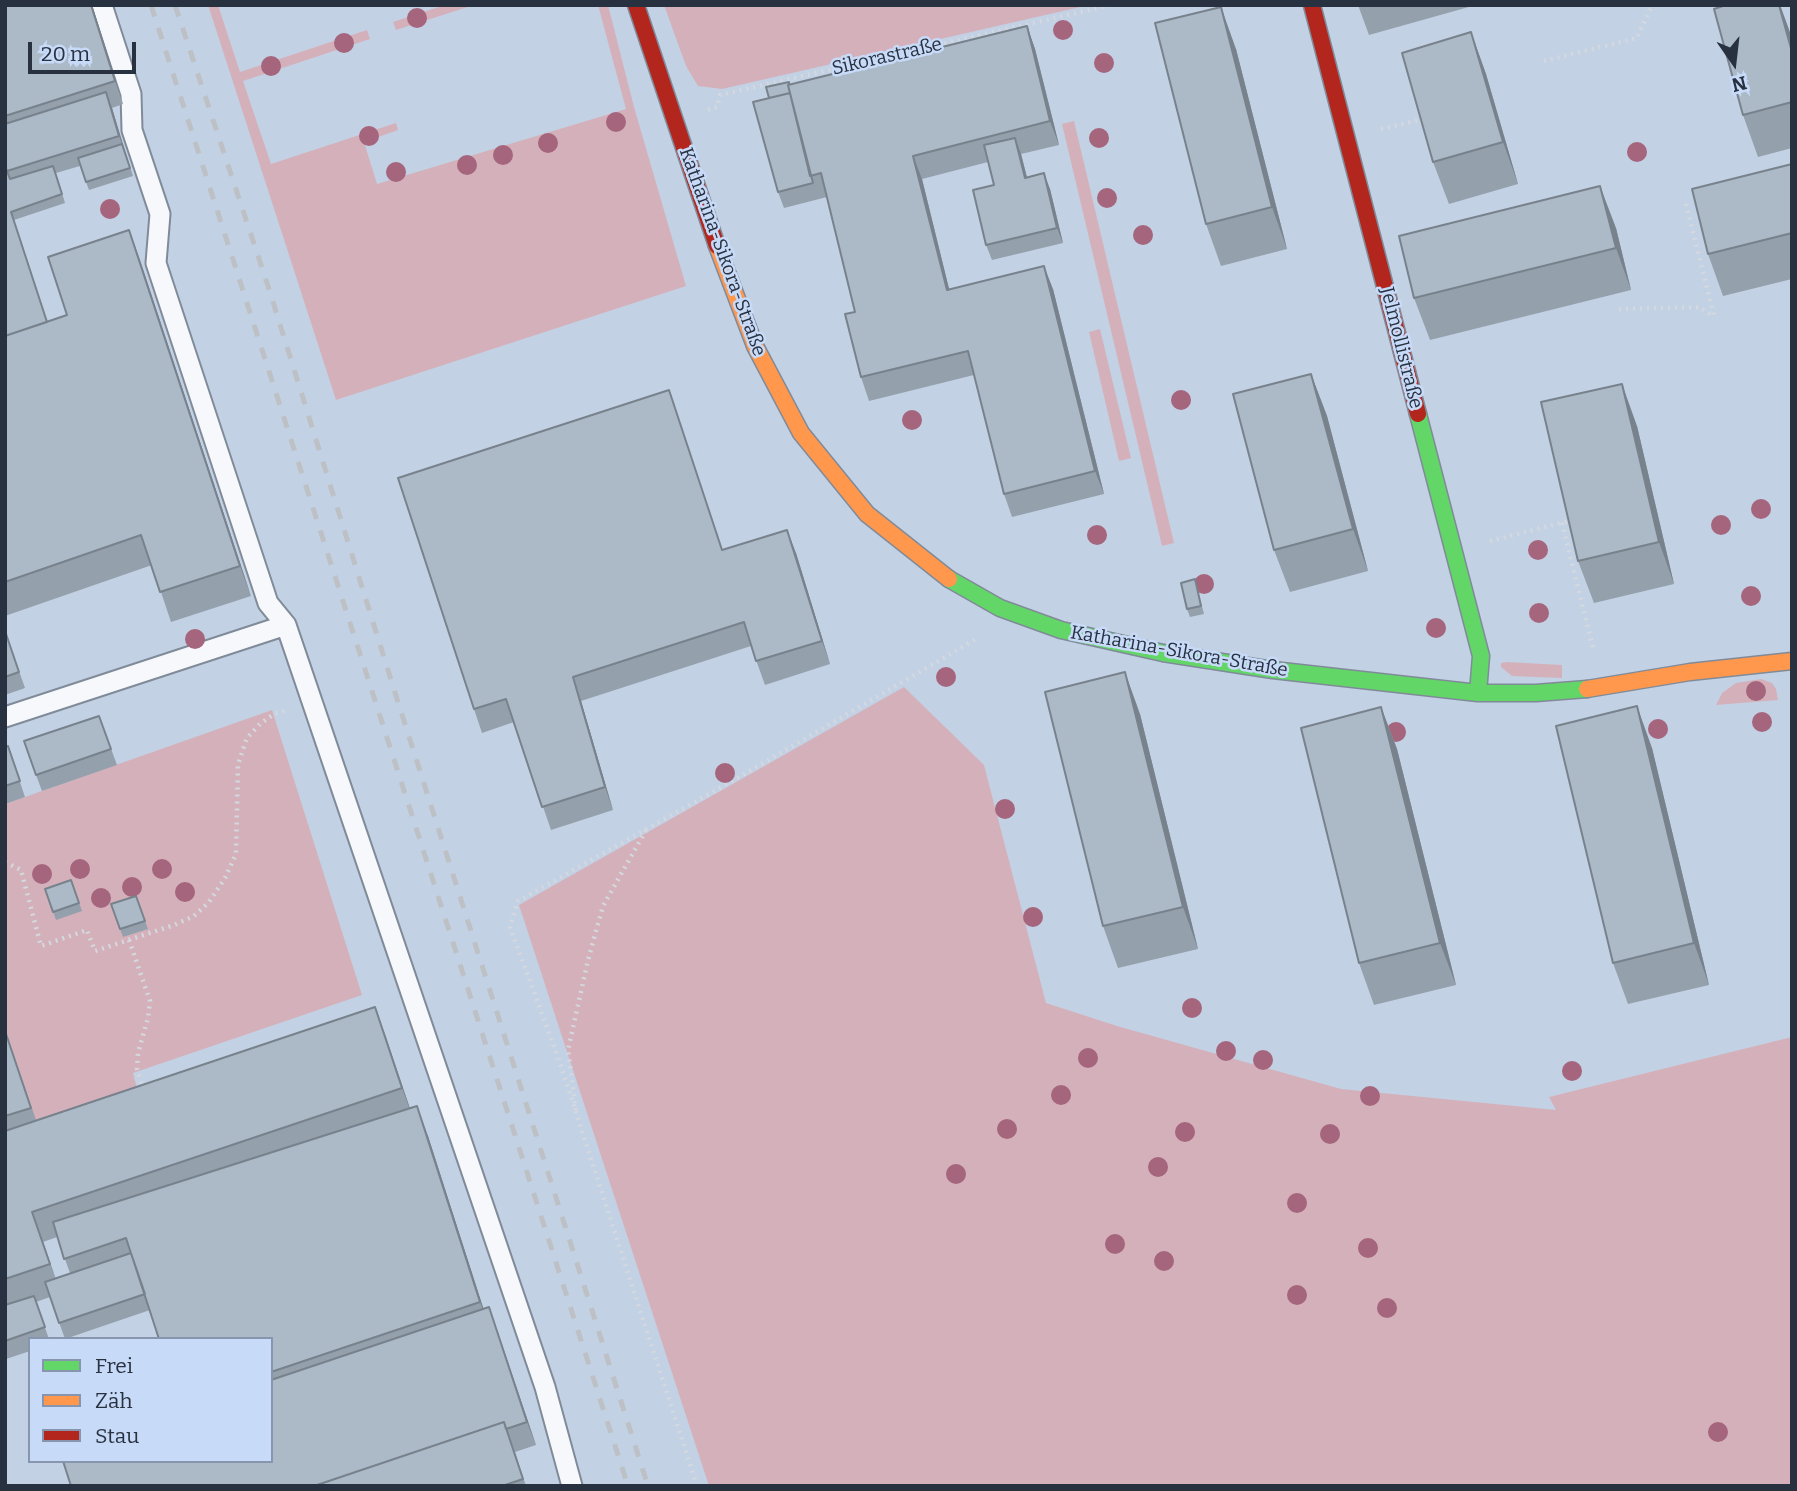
<!DOCTYPE html>
<html>
<head>
<meta charset="utf-8">
<style>
	body { margin:0 }
	#map { position:relative; width:1797px; height:1491px; overflow:hidden; background:#c3d1e4; font-family:Bitter,serif }
	canvas { display:block }
	.frame { position:absolute; inset:0; border:7px solid #28313f; pointer-events:none }
	.legend { position:absolute; left:28px; top:1337px; width:245px; height:126px; box-sizing:border-box; background:#c7daf8; border:2px solid #8796ae; margin:0; padding:9px 12px; list-style:none; font-size:21px; color:#28313f }
	.legend li { display:flex; align-items:center; gap:14px; height:35px }
	.legend b { width:35px; border:2px solid #8796ae }
	.north { position:absolute; left:1699px; top:28px; width:70px; height:70px; -webkit-text-stroke:5px #c7daf8; paint-order:stroke; rotate:166deg; font-size:19px; font-weight:700; line-height:28px; text-align:center; color:#28313f }
	.north::after { content:''; display:block; margin:auto; width:24px; height:32px; background:#28313f; clip-path:polygon(50% 0,100% 100%,50% 72%,0 100%) }
	.scale { position:absolute; left:28px; top:42px; width:108px; height:32px; box-sizing:border-box; border:4px solid #28313f; border-top:0; padding-left:9px; font-size:21px; line-height:24px; white-space:nowrap; color:#28313f; -webkit-text-stroke:5px #c7daf8; paint-order:stroke }
</style>
</head>
<body>
<div id="map">
<canvas width="1797" height="1491"></canvas>
<div class="frame"></div>
<ul class="legend">
<li><b style="height:9px;background:#63d668"></b>Frei</li>
<li><b style="height:9px;background:#ff974d"></b>Zäh</li>
<li><b style="height:9px;background:#b3261e"></b>Stau</li>
</ul>
<div class="north">N</div>
<div class="scale">20 m</div>
</div>
<script>
const ctx = document.querySelector('canvas').getContext('2d');
ctx.lineJoin = 'round';
function paint(path, color) {
  ctx.fillStyle = color;
  ctx.fill(path, 'evenodd');
}
function poly(rows) {
  const path = new Path2D();
  for (const r of rows) {
    path.moveTo(r[0], r[1]);
    for (let i = 2; i < r.length; i += 2) path.lineTo(r[i], r[i + 1]);
  }
  return path;
}
function strokePath(path, color, width, dash) {
  ctx.strokeStyle = color;
  ctx.lineWidth = width;
  ctx.lineCap = dash ? 'butt' : 'round';
  ctx.setLineDash(dash || []);
  ctx.stroke(path);
}
function drawText(font, color, halo, rows, align = 'center') {
  ctx.font = font + ' Bitter,serif';
  ctx.lineWidth = 5;
  ctx.setLineDash([]);
  ctx.textBaseline = 'middle';
  ctx.strokeStyle = halo;
  ctx.fillStyle = color;
  for (const [text, x, y, turn = 0] of rows) {
    ctx.save();
    ctx.translate(x, y);
    ctx.rotate((+turn || 0) * Math.PI / 180);
    ctx.textAlign = isNaN(turn) ? turn : align;
    if (halo) ctx.strokeText(text, 0, 0);
    ctx.fillText(text, 0, 0);
    ctx.restore();
  }
}
const green = poly([
	[208,5,218,5,240,72,367,30,370,39,243,81,271,164,396,123,398,130,364,142,377,184,626,109,598,5,608,5,634,107,686,286,336,400],
	[445,5,474,5,396,30,393,22],
	[664,5,1089,5,722,89,698,86,686,66],
	[1074,121,1174,543,1162,546,1062,124],
	[1100,329,1131,458,1119,461,1089,332],
	[1507,662,1562,665,1562,678,1512,676,1501,667,1501,663],
	[1761,679,1772,683,1776,689,1778,700,1716,705,1722,693,1736,683],
	[904,687,984,765,1046,1003,1117,1026,1341,1089,1556,1110,1549,1097,1792,1037,1792,1486,709,1486,519,905],
	[272,710,362,995,133,1073,137,1089,39,1131,5,1029,5,804]
]);
const path = poly([
	[1544,61,1637,38,1652,5],
	[708,110,717,107,720,95,1111,5],
	[1381,129,1424,119],
	[1686,204,1714,316],
	[1619,309,1699,307,1713,316],
	[1562,523,1594,652],
	[1490,541,1573,520],
	[5,862,21,870,41,946,87,930,95,951,174,925,194,916,209,902,225,878,236,854,238,764,247,738,260,724,274,714,287,710],
	[129,940,150,1001,148,1018,138,1053,137,1069,143,1088],
	[576,1110,568,1050,588,960,603,906,646,830],
	[697,1486,559,1060,510,927,518,901,734,780,978,638]
]);
const lane = poly([
	[102,5,131,94,132,130,160,214,156,263,268,603,286,625,545,1387,572,1486],
	[5,717,286,625]
]);
const fast = poly([
	[1418,414,1481,656,1478,693],
	[949,579,1000,608,1061,630,1163,653,1273,670,1478,693,1536,693,1587,689]
]);
const slow = poly([
	[717,246,755,346,801,433,867,514,949,579],
	[1587,689,1690,672,1792,661]
]);
const jam = poly([
	[636,5,717,246],
	[1312,5,1418,414]
]);
const rail = poly([
	[151,5,628,1486],
	[175,5,268,286,397,699,648,1486]
]);
const trees = [
	[417,18],
	[1063,30],
	[344,43],
	[1104,63],
	[271,66],
	[616,122],
	[369,136],
	[1099,138],
	[548,143],
	[1637,152],
	[503,155],
	[467,165],
	[396,172],
	[1107,198],
	[110,209],
	[1143,235],
	[1181,400],
	[912,420],
	[1761,509],
	[1721,525],
	[1097,535],
	[1538,550],
	[1204,584],
	[1751,596],
	[1539,613],
	[1436,628],
	[195,639],
	[946,677],
	[1756,691],
	[1762,722],
	[1658,729],
	[1396,732],
	[725,773],
	[1005,809],
	[80,869],
	[162,869],
	[42,874],
	[132,887],
	[185,892],
	[101,898],
	[1033,917],
	[1192,1008],
	[1226,1051],
	[1088,1058],
	[1263,1060],
	[1572,1071],
	[1061,1095],
	[1370,1096],
	[1007,1129],
	[1185,1132],
	[1330,1134],
	[1158,1167],
	[956,1174],
	[1297,1203],
	[1115,1244],
	[1368,1248],
	[1164,1261],
	[1297,1295],
	[1387,1308],
	[1718,1432]
];
const wall = poly([
	[5,5,92,5,123,104,112,108,133,176,89,190,80,166,56,173,65,203,14,220,47,322,67,315,129,230,251,596,171,622,152,565,5,616],
	[1358,5,1476,5,1369,35],
	[1780,5,1792,38,1792,148,1758,157,1743,115],
	[1027,26,1035,49,1059,145,1021,154,1027,177,1050,189,1063,243,992,260,986,245,994,185,988,162,922,179,949,289,1053,289,1104,494,1012,517,1004,494,974,375,869,401,861,377,855,312,827,197,784,208,778,192,769,98],
	[1471,32,1486,74,1518,184,1449,204,1433,162],
	[1236,49,1287,249,1221,266,1206,224],
	[1792,164,1792,279,1723,296,1708,254],
	[1616,228,1631,290,1430,340,1414,298],
	[1311,374,1327,416,1368,571,1290,592,1274,550],
	[677,414,722,550,796,553,830,664,765,685,751,646,581,701,613,810,551,830,514,722,482,733,474,709],
	[1637,426,1674,584,1594,603,1578,561],
	[1195,579,1204,614,1190,617,1187,609],
	[5,631,25,688,5,695],
	[1381,707,1397,749,1456,985,1374,1005,1359,963],
	[1140,714,1198,949,1118,968,1103,926],
	[99,716,117,765,42,791,36,775],
	[8,746,25,797,5,804,5,747],
	[1652,748,1709,985,1628,1004,1613,963],
	[71,880,82,911,56,920,45,889],
	[136,896,148,929,123,937,111,904],
	[375,1007,410,1108,428,1136,483,1308,497,1330,536,1445,515,1452,526,1486,71,1486,271,1461,271,1339,150,1310,65,1339,50,1297,36,1302,49,1339,30,1339,30,1351,6,1359,5,1029,36,1120],
	[57,1237,70,1273,55,1278,43,1242]
]);
const shadedWall = poly([
	[91,5,92,5,123,104,115,81],
	[1779,5,1780,5,1792,38,1792,52],
	[1221,7,1236,49,1287,249,1272,207],
	[1027,26,1035,49,1059,145,1050,121],
	[1471,32,1486,74,1518,184,1503,142],
	[106,92,112,108,125,152,119,136],
	[1015,138,1021,154,1031,194,1025,178],
	[913,156,922,179,955,313,947,290],
	[1044,173,1050,189,1063,243,1057,228],
	[1600,186,1616,228,1631,290,1616,248],
	[129,230,140,260,251,596,240,566],
	[1044,266,1053,289,1104,494,1095,471],
	[1311,374,1327,416,1368,571,1353,529],
	[1622,384,1637,426,1674,584,1659,542],
	[787,530,796,553,830,664,822,641],
	[1125,672,1140,714,1198,949,1183,907],
	[573,677,581,701,613,810,605,787],
	[1637,706,1652,748,1709,985,1694,943],
	[1381,707,1397,749,1456,985,1440,943],
	[375,1007,386,1037,413,1118,402,1088],
	[417,1106,428,1136,491,1332,480,1302],
	[32,1212,43,1242,61,1294,50,1264],
	[489,1307,497,1330,536,1445,527,1422]
]);
const building = poly([
	[5,5,91,5,115,81,5,116,5,5],
	[1726,5,1779,5,1792,52,1792,102,1743,115,1714,9,1726,5],
	[1221,7,1272,207,1206,224,1155,23,1221,7],
	[1027,26,1050,121,913,156,947,290,1044,266,1095,471,1004,494,968,351,861,377,845,314,855,312,821,173,810,176,788,85,1027,26],
	[1471,32,1503,142,1433,162,1402,53,1471,32],
	[789,82,789,85,788,85,790,93,769,98,766,87,789,82],
	[106,92,119,136,7,171,5,166,5,124,106,92],
	[790,93,813,183,778,192,753,102,790,93],
	[1015,138,1025,178,1044,173,1057,228,986,245,973,190,994,185,984,145,1015,138],
	[122,144,130,168,86,182,78,158,122,144],
	[1792,164,1792,233,1708,254,1692,189,1792,164],
	[5,166,10,179,53,166,62,194,11,212,47,322,5,336,5,166],
	[1600,186,1616,248,1414,298,1399,236,1600,186],
	[129,230,240,566,160,592,141,535,5,582,5,336,67,315,48,257,129,230],
	[1311,374,1353,529,1274,550,1233,394,1311,374],
	[1622,384,1659,542,1578,561,1541,402,1622,384],
	[669,390,722,550,787,530,822,641,756,661,744,622,573,677,605,787,542,807,506,699,474,709,398,478,669,390],
	[1195,579,1201,606,1187,609,1181,583,1195,579],
	[5,631,19,672,5,677,5,631],
	[1125,672,1183,907,1103,926,1045,692,1125,672],
	[1637,706,1694,943,1613,963,1556,726,1637,706],
	[1381,707,1440,943,1359,963,1301,728,1381,707],
	[99,716,111,749,36,775,24,741,99,716],
	[8,746,20,781,5,786,5,747,8,746],
	[71,880,79,903,53,912,45,889,71,880],
	[136,896,145,921,120,929,111,904,136,896],
	[375,1007,402,1088,32,1212,50,1264,5,1279,5,1131,375,1007],
	[5,1031,31,1108,5,1116,5,1031],
	[417,1106,480,1302,271,1372,271,1339,159,1339,126,1238,64,1259,53,1222,417,1106],
	[131,1253,145,1294,59,1323,45,1282,131,1253],
	[34,1296,45,1327,5,1341,5,1305,34,1296],
	[489,1307,527,1422,506,1429,504,1422,314,1486,71,1486,63,1461,271,1461,271,1380,489,1307],
	[504,1422,523,1479,502,1486,314,1486,504,1422]
]);
const streetNames = [
	["Sikorastraße",887,57,-13],
	["Katharina-Sikora-Straße",722,252,70],
	["Jelmollistraße",1401,348,76],
	["Katharina-Sikora-Straße",1179,652,10]
];
paint(green, '#d4b1ba');
strokePath(lane, '#808b99', 23);
strokePath(fast, '#808b99', 19);
strokePath(slow, '#808b99', 19);
strokePath(jam, '#808b99', 19);
strokePath(path, '#d4d8df', 4.5, [2, 5]);
strokePath(lane, '#f6f8fb', 19);
strokePath(fast, '#63d668', 16);
strokePath(slow, '#ff974d', 16);
strokePath(jam, '#b3261e', 16);
strokePath(rail, '#bdc1c5', 5, [12, 12]);
ctx.fillStyle = '#a5657d';
for (const [x, y] of trees) {
  ctx.beginPath();
  ctx.arc(x, y, 10, 0, 2 * Math.PI);
  ctx.fill();
}
paint(wall, '#94a0ac');
paint(shadedWall, '#78828c');
paint(building, '#acbac8');
strokePath(building, '#78828c', 2);
drawText('19px', '#28313f', '#c7daf8', streetNames);
</script>
</body>
</html>
